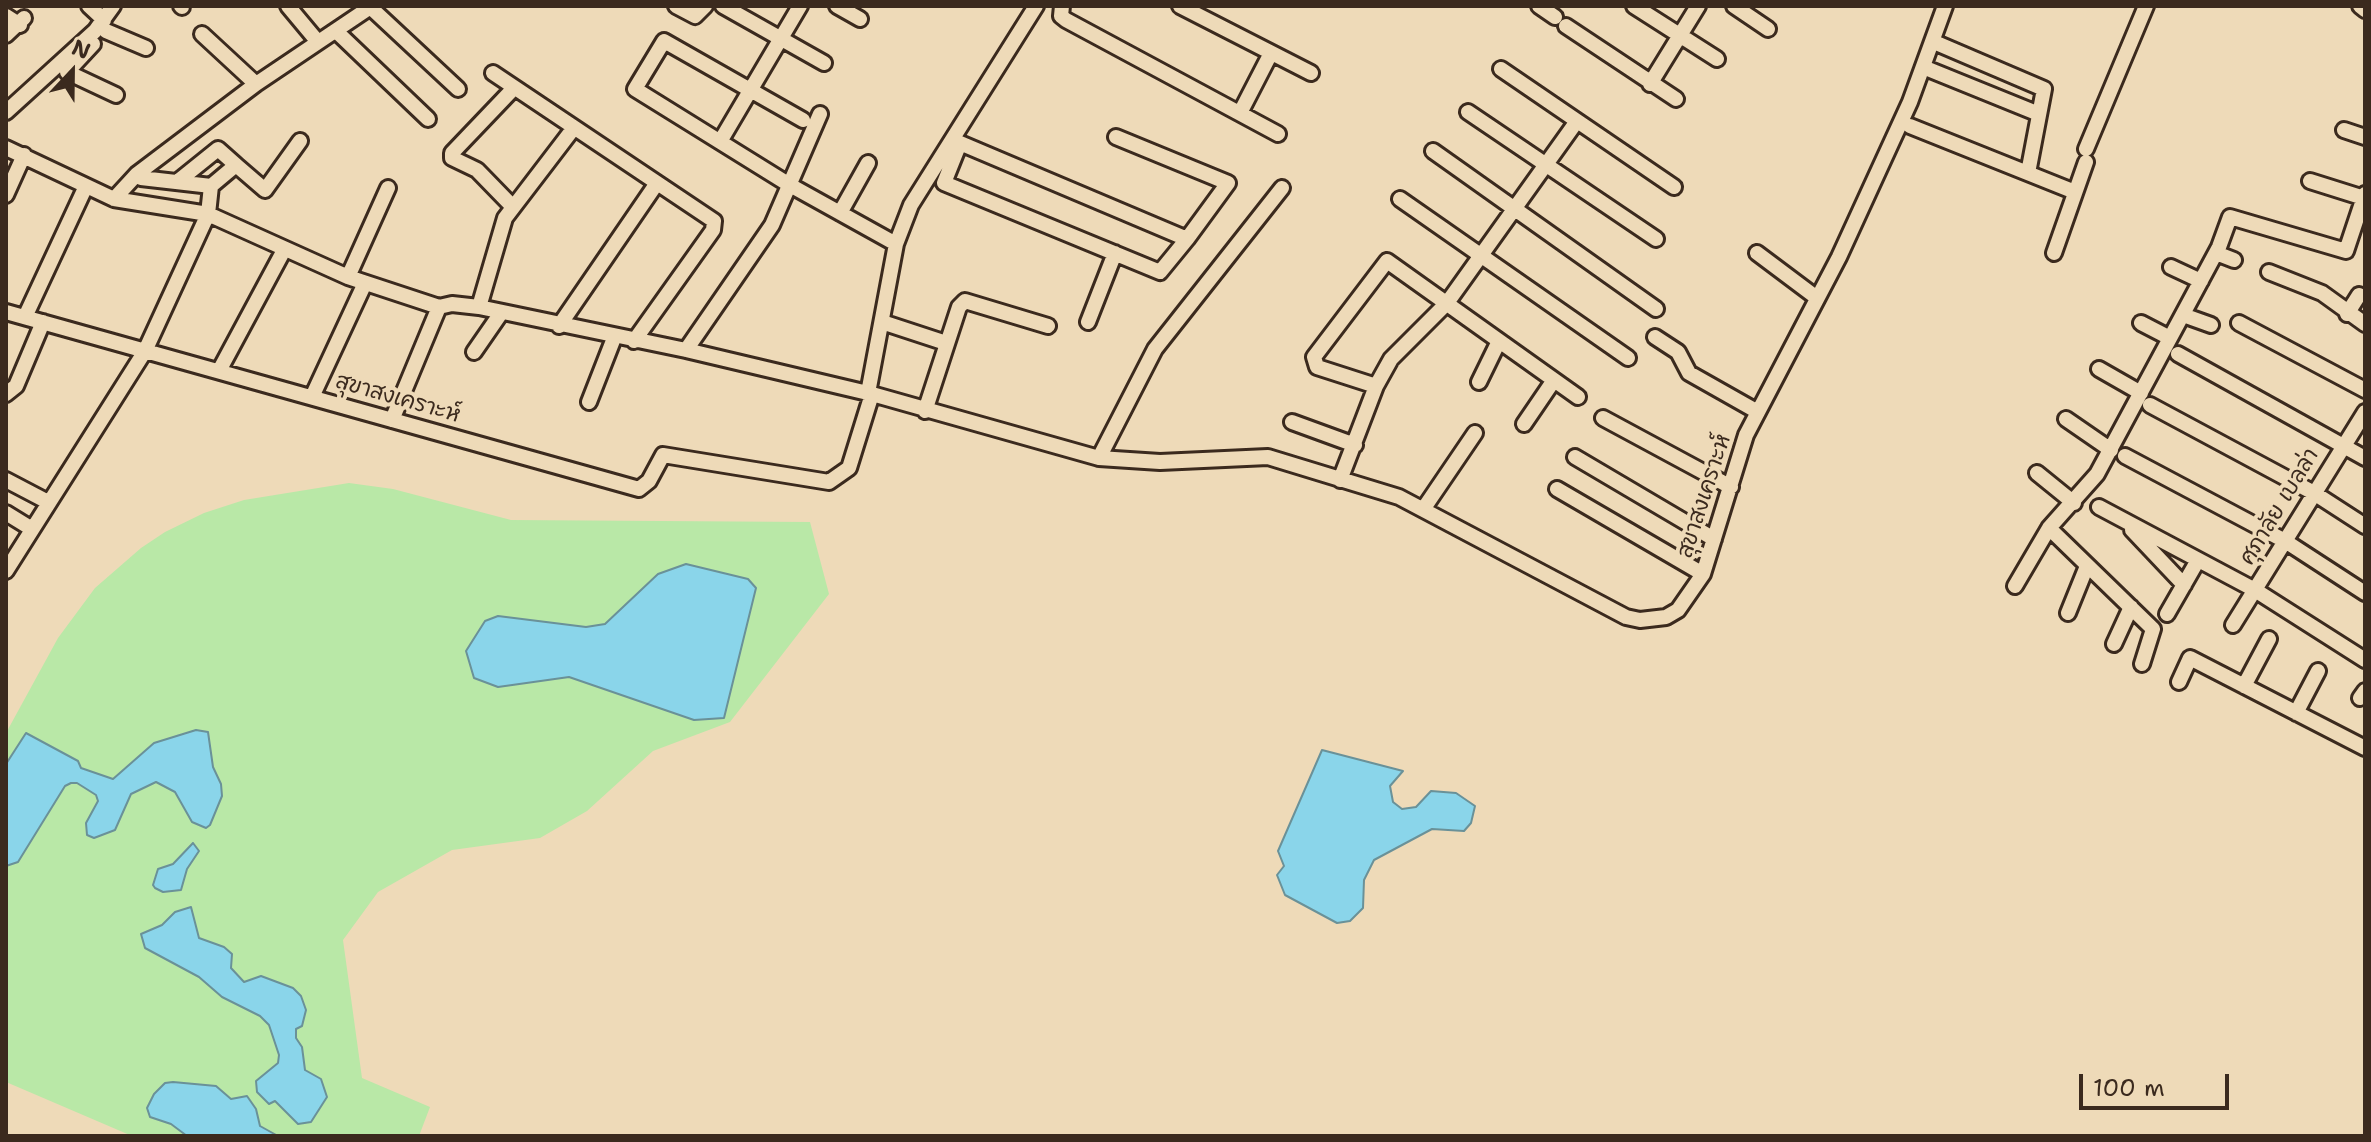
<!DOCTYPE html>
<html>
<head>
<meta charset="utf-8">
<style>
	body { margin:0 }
	#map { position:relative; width:2371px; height:1142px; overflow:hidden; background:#eedab8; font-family:"Shantell Sans",sans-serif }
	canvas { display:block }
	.frame { position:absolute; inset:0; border:8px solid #3b2a1e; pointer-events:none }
	.north { position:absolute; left:32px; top:32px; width:80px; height:80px; -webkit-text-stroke:6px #eedab8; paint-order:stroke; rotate:22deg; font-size:22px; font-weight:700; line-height:32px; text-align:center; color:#3b2a1e }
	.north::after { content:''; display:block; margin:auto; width:28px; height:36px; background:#3b2a1e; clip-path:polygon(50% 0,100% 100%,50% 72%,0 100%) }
	.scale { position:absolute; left:2079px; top:1074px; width:150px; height:36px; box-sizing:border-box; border:4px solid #3b2a1e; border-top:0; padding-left:10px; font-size:24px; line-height:28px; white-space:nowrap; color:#3b2a1e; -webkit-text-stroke:6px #eedab8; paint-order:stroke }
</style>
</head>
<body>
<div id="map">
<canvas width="2371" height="1142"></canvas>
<div class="frame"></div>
<div class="north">N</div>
<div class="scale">100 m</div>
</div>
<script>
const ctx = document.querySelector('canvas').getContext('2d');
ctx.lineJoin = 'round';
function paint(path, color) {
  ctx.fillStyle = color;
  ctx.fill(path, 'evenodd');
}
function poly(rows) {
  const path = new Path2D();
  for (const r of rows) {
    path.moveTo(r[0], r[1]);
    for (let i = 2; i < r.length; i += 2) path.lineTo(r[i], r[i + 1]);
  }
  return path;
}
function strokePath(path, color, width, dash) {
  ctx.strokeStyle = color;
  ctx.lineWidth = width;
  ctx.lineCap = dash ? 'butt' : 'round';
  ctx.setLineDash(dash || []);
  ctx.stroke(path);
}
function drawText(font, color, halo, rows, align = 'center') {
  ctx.font = font + ' "Shantell Sans","Playpen Sans Thai",sans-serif';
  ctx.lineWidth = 8;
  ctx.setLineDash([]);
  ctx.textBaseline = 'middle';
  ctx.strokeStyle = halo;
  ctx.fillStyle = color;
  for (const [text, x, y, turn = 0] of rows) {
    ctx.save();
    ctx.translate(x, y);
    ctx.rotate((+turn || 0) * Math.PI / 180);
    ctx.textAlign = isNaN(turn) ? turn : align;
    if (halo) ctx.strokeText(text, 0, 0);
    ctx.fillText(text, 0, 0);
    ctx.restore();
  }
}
const green = poly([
	[349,483,393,489,511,520,810,522,829,594,730,722,653,751,587,811,540,838,452,850,378,892,343,940,362,1078,430,1107,419,1136,132,1136,6,1082,6,733,58,638,95,588,141,548,165,532,204,513,244,500]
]);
const water = poly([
	[686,564,748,579,756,588,724,718,694,720,569,677,498,687,474,678,466,651,485,621,498,616,586,627,605,624,658,574,686,564],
	[196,730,208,732,213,767,221,784,222,796,210,825,206,828,192,822,175,792,156,782,131,794,115,830,94,838,87,835,86,823,98,801,96,795,77,783,71,783,65,786,18,862,6,866,6,764,26,733,78,761,81,768,113,779,154,743,196,730],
	[1322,750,1403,771,1390,786,1393,802,1402,809,1416,807,1431,791,1456,793,1475,806,1471,823,1464,831,1432,829,1374,860,1364,880,1363,908,1350,921,1337,923,1285,895,1277,875,1284,866,1278,851,1322,750],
	[193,843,199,851,187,869,181,890,163,892,155,888,153,885,158,869,173,864,193,843],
	[191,907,199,938,224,947,232,954,231,968,244,982,261,976,293,988,301,996,306,1010,302,1026,296,1029,296,1038,302,1047,305,1070,321,1079,327,1097,311,1122,298,1124,275,1101,269,1104,257,1092,256,1081,278,1063,279,1055,269,1025,260,1016,222,997,199,977,145,948,141,934,162,925,175,912,191,907],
	[173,1082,216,1086,231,1099,247,1096,256,1109,260,1126,278,1136,187,1136,171,1124,150,1117,147,1108,154,1094,165,1083,173,1082]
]);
const minor = poly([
	[89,6,104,20],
	[181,6,182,7],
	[288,6,318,42],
	[369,6,458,89],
	[676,6,695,16,705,6],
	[723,6,824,63],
	[837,6,860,19],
	[1062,6,1061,16,1066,20,1278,134],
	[1180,6,1311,73],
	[1539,6,1555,17],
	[1634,6,1717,59],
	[1734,6,1768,29],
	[2360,6,2365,10],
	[6,16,20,25],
	[1566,26,1676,99],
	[106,31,146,48],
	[337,32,428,119],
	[202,34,256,84],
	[6,35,24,18],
	[1934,42,2044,89,2028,173],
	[93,44,67,72,116,95],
	[1923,67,2039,114],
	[1501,69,1674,187],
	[493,73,714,221,713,230,634,341],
	[1650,84,1698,6],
	[6,112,95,31,113,6],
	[1468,112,1656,239],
	[1240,113,1271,53],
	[803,120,664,41,635,89,788,184,896,244],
	[1910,126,2075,192],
	[2344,130,2365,137],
	[1116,137,1228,183,1187,239],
	[721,140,800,6],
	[960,143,1187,239,1160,272,944,183,960,143],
	[6,148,114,199,208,214,348,277,439,307],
	[2086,149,2146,6],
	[1433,151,1656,309],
	[137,174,141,178,211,186],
	[2310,181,2364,198],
	[177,182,218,149,236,165],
	[6,195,24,155],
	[114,199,137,174,256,84,372,6],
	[1400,199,1628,358],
	[513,207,477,170,452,158,452,153,514,88],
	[840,213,868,163],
	[1757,253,1817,298],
	[2054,253,2086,162],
	[2216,253,2234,260],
	[2171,267,2201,281],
	[2269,272,2322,293,2365,324],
	[348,277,388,188],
	[479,307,505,218,573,129],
	[6,312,639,489,649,481,663,455,829,482,849,468,872,394],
	[2347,314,2359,295],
	[2183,315,2211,325],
	[25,317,86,186],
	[882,322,946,343],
	[1088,322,1115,253],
	[2141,323,2170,338],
	[2239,323,2365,390],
	[559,326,657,183],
	[1655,337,1678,352,1689,373,1758,412],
	[686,350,772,225,820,114],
	[474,352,501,313],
	[2178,354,2365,458],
	[2099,369,2141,393],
	[219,371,284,250],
	[1479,382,1499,341],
	[1376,386,1317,367,1314,357,1387,261,1578,397],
	[868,393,896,244,911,205,1036,6],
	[6,394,16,386,43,322],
	[312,397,365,283],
	[589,402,614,338],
	[2150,405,2314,493,2365,526],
	[925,411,959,307,965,301,1048,326],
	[1603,418,1731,487],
	[2066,419,2111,450],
	[392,420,439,307,452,304,479,307,686,350,872,394,1099,458,1160,462,1268,457,1399,497,1626,617,1640,620,1666,617,1678,610,1703,574,1746,435,1839,257,1910,102,1945,6],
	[1292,422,1355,445],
	[1524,424,1554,380],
	[2125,456,2285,541,2365,593],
	[1575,457,1714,539],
	[1099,458,1155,349,1282,188],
	[2037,473,2074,503],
	[6,480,48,502],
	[1340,480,1376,386,1391,359,1447,303,1577,121],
	[1557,489,1703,574],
	[2099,507,2255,590,2365,660],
	[1424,508,1475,433],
	[6,513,32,529],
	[2049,528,2153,629,2142,664],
	[2132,530,2184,585],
	[6,571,145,351,208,214,211,186,236,165,265,190,300,141],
	[2015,586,2049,528,2097,474,2219,247,2230,217,2346,251,2365,194],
	[2068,613,2087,566],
	[2167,614,2198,560],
	[2233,625,2365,412],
	[2114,644,2131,607],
	[2179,682,2190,658,2365,748],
	[2244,686,2269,639],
	[2360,698,2365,691],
	[2296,713,2318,671]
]);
const streetNames = [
	["สุขาสงเคราะห์",398,399,16],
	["สุขาสงเคราะห์",1705,496,-72],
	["ศุภาลัย เบลล่า",2280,507,-59]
];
paint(green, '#b9e8a7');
paint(water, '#8ad5ea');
strokePath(water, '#6a9198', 2);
strokePath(minor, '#3b2a1e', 20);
strokePath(minor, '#eedab8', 14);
drawText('22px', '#3b2a1e', '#eedab8', streetNames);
</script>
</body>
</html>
